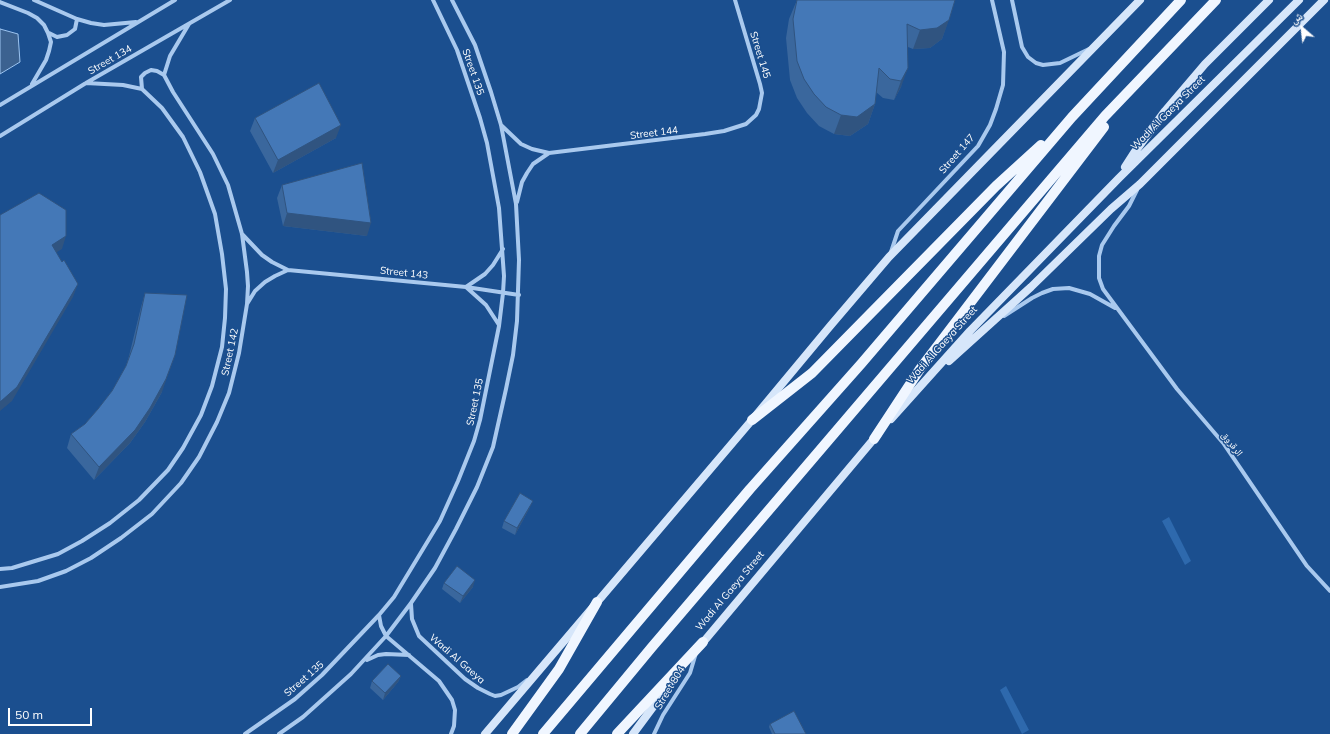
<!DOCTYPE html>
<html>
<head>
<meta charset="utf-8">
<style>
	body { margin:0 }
	#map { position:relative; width:1330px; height:734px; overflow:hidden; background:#1b4f8f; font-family:Mulish,"Noto Naskh Arabic",sans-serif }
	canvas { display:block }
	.north { position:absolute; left:1282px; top:8px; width:40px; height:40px; -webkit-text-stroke:3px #1b4f8f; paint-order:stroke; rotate:332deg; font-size:11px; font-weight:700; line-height:16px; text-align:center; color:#fff }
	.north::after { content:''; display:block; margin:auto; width:14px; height:18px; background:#fff; clip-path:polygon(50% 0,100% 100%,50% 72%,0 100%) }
	.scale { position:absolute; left:8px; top:708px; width:84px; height:18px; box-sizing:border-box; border:2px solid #fff; border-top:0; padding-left:5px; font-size:12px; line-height:14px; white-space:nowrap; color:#fff; -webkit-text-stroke:3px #1b4f8f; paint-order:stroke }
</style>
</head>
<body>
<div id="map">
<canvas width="1330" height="734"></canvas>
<div class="north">ش</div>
<div class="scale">50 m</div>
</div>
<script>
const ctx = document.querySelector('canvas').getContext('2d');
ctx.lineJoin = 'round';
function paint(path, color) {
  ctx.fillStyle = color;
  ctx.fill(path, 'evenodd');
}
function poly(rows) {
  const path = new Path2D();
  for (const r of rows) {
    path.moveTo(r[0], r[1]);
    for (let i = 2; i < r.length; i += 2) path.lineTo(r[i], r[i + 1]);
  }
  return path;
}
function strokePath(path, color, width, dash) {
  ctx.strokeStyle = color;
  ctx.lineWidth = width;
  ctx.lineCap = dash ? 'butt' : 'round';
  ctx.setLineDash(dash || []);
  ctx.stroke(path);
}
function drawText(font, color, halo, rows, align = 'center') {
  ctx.font = font + ' Mulish,"Noto Naskh Arabic",sans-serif';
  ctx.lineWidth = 3;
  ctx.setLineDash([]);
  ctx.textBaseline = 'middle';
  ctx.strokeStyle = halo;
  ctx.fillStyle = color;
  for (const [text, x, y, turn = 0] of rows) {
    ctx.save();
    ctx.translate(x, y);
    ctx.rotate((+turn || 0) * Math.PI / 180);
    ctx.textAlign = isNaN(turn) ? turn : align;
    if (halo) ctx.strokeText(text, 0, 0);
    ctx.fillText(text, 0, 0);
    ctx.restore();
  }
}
const green = poly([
	[1169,517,1191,561,1185,565,1162,521],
	[1006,686,1029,730,1022,734,1000,690]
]);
const water = poly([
	[0,29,18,34,20,62,0,74,0,29]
]);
const street = poly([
	[34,0,77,19,91,23,104,25,136,22],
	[1012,0,1022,47,1028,57,1036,63,1043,65,1060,63,1089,49],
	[0,2,28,13,37,18,44,25,48,33,51,42,49,51,46,60,32,84],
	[49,33,57,37,67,35,75,29,77,19],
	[142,89,141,77,145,73,151,70,157,71,164,75],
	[0,105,175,0],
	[501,125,521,144,532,149,549,153,705,134,724,131,746,124,756,115,759,109,762,93,760,84,735,0],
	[0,136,86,83,230,0],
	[1137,190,1129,206,1114,226,1102,245,1099,256,1099,278,1103,289,1177,389,1224,444,1307,566,1330,591],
	[517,202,522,182,527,173,533,164,549,153],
	[242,234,262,255,272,262,288,270,466,287,519,295],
	[891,252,898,231,978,146,990,125,996,109,1003,85,1004,52,992,0],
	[247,304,255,291,265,282,275,276,288,270],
	[1004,316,1032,298,1042,293,1053,289,1069,288,1090,294,1115,308],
	[499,325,486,305,466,287,485,274,493,265,503,249],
	[0,569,12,568,58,554,82,541,110,523,139,500,168,470,183,448,201,415,212,386,222,347,225,318,226,289,222,254,215,214,200,172,183,137,162,108,142,89,123,85,86,83],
	[0,587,38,581,66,571,91,558,121,538,152,514,181,483,199,457,217,422,229,393,239,353,247,304,248,286,247,272,242,234,228,185,213,154,173,92,164,75,170,56,189,24],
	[411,604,412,619,419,636,465,679,478,688,490,694,495,696,501,695,518,687,527,680],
	[379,615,381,626,386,636,439,681,452,700,455,710,454,726,451,734],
	[367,660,378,655,386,654,409,655],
	[245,734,295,699,322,675,379,615,394,597,440,521,458,481,474,441,480,420,499,326,503,293,504,276,499,208,487,143,480,118,457,50,433,0],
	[279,734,303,717,351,674,386,636,411,603,435,568,456,529,477,487,493,447,506,389,513,355,517,321,519,260,516,204,501,125,491,92,475,45,452,0],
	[654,734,663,715,690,673,696,653]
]);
const secondary = poly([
	[1125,167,1134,153,1165,111,1205,64,1269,0],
	[949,361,1031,287,1111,209,1140,184,1324,0],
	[891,419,970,331,1119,178,1299,0],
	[700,646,878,434],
	[485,734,752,420,831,325,889,257,1140,0],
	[633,734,673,680]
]);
const primary = poly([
	[752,420,812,373,996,186,1041,145],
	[874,439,920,369,1104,127],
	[512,734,559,669,597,602],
	[543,734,750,489,861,364,1072,117,1181,0],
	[580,734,652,647,1105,116,1216,0],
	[617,734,703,642]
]);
const wall = poly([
	[797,0,955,0,942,39,930,48,913,49,908,47,901,87,894,100,883,98,876,92,875,104,868,124,850,136,834,134,819,126,807,113,797,98,790,80,786,38,789,19],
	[255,118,336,138,273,173,250,131],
	[282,185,367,236,283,226,277,198],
	[145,293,162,392,145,422,130,443,94,480,67,448,71,434,85,424,98,409,112,391,126,366,129,356,141,307],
	[530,507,515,535,502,528,504,521],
	[444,583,473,587,460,603,442,589],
	[401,676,398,682,383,700,370,688,372,681],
	[770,724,806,734,772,734,769,727]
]);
const shadedWall = poly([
	[949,20,942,39,930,48,913,49,920,30],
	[908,68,901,87,894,100,901,81],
	[875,104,868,124,850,136,834,134,841,115],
	[341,125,336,138,273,173,278,160],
	[287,213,371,223,367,236,283,226],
	[66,236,62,249,47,258,52,245],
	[78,284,73,297,12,401,0,411,0,402],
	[175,355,162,392,145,422,130,443,94,480,99,467],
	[533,501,530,507,515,535,517,528],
	[475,580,473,587,460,603,463,596],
	[401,676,398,682,383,700,385,693]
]);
const building = poly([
	[797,0,955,0,949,20,937,28,920,30,907,24,908,68,901,81,890,79,879,68,875,104,857,117,841,115,826,107,814,94,804,79,797,61,793,19,797,0],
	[319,83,341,125,278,160,255,118,319,83],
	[362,163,371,223,287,213,282,185,362,163],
	[39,193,66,210,66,236,52,245,62,262,64,260,78,284,17,387,0,402,0,215,39,193],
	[145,293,187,295,175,355,166,379,150,408,135,430,99,467,71,434,85,424,98,409,112,391,126,366,134,344,145,293],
	[520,493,533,501,517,528,504,521,520,493],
	[457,566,475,580,463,596,444,583,457,566],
	[388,664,401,676,385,693,372,681,388,664],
	[794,711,806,734,775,734,770,724,794,711]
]);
const streetNames = [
	["Street 145",760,55,73],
	["Street 134",110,60,-30],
	["Street 135",473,72,71],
	["Wadi Al Gaeya Street",1168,113,-45],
	["Street 144",654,133,-7],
	["Street 147",957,154,-49],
	["Street 143",404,273,6],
	["Wadi Al Gaeya Street",942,345,-48],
	["Street 142",230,352,-78],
	["Street 135",475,402,-78],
	["الرقروق",1232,444,53],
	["Wadi Al Gaeya Street",730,591,-50],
	["Wadi Al Gaeya",457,659,41],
	["Street 135",304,679,-41],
	["Street 804",670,688,-59]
];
paint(green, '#2e69ad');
paint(water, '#3c6290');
strokePath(water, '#9cc4f0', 1);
strokePath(street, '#a9c9ee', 4);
strokePath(secondary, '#d6e6fa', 8);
strokePath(primary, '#f0f6ff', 10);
paint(wall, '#3a679d');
paint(shadedWall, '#305480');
paint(building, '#4478b7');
strokePath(building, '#305480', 1);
drawText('10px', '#fff', '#1b4f8f', streetNames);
</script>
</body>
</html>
